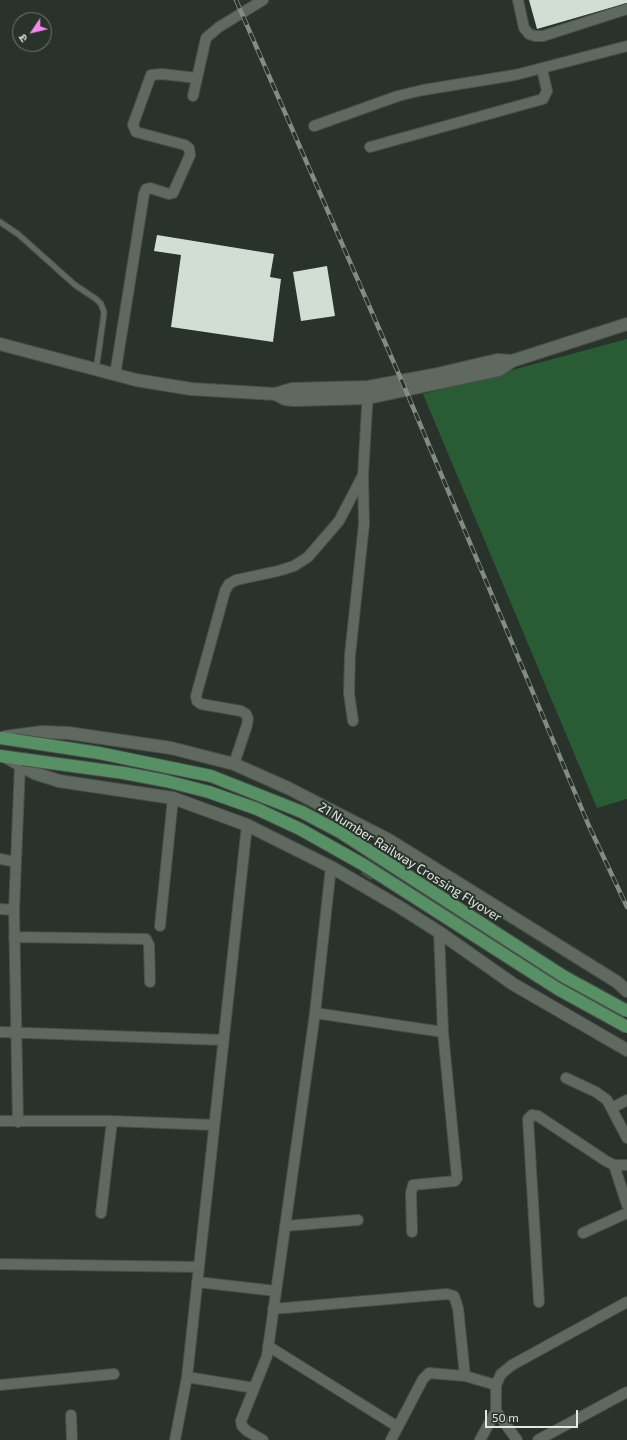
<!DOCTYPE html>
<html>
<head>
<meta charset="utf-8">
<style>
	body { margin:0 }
	#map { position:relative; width:627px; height:1440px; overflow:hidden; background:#29322b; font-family:"Exo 2","Noto Sans Devanagari",sans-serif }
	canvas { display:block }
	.north { position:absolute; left:12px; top:12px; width:40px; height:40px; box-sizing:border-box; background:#29322b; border:1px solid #737b75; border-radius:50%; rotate:235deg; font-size:11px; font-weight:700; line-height:16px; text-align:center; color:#e2e8e3 }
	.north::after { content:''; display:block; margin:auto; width:14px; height:18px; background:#f589ee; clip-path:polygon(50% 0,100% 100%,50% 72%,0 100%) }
	.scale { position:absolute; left:485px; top:1410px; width:93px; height:18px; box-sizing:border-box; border:2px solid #e2e8e3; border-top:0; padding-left:5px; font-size:12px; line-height:14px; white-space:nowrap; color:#e2e8e3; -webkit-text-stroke:3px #29322b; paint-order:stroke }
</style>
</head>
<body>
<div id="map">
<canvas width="627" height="1440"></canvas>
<div class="north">उ</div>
<div class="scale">50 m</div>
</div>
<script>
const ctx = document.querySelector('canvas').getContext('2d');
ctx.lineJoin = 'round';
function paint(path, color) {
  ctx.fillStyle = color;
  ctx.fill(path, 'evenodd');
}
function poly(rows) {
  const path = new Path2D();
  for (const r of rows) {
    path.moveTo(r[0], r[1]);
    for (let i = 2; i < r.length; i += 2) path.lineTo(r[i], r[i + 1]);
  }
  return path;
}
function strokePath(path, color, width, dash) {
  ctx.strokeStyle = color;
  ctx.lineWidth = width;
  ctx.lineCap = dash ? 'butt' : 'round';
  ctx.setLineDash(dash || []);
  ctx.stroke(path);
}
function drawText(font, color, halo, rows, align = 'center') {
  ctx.font = font + ' "Exo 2",sans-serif';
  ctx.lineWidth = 4;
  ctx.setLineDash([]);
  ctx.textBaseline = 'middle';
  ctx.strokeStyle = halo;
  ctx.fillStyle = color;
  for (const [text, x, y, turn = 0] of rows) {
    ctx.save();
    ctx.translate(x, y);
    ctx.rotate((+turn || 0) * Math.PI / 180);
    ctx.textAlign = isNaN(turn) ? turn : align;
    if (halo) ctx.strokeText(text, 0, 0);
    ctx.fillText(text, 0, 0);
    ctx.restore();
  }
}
const green = poly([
	[627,339,627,799,597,808,423,394]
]);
const building = poly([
	[529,0,627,0,627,3,537,29],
	[157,235,274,254,270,277,281,279,273,342,171,327,181,255,154,251],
	[327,266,335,316,301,321,293,272]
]);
const secondaryTunnel = poly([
	[366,877,383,850]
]);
const lane = poly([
	[0,222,18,234,75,285,96,299,101,304,104,312,103,321,96,370]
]);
const street = poly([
	[518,0,524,28,529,34,535,36,543,36,627,9],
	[193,96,206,38,219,27,263,0],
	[314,126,398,96,423,90,515,75,627,46],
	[370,147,543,99,547,91,542,69],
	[115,375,144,194,146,189,150,188,169,194,173,193,190,155,189,148,185,145,136,132,133,125,135,119,151,75,162,74,197,78],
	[353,721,349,693,350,655,364,524,363,475,368,391],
	[234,764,247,725,248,719,246,714,241,711,201,704,197,701,196,696,225,591,229,584,236,580,278,571,294,566,308,557,339,521,363,475],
	[0,859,16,862],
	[0,909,14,910],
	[160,926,173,798],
	[14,937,146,939,149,945,150,982],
	[315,1013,443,1032],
	[0,1032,223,1040],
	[566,1078,596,1092,607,1100,627,1138],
	[612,1108,627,1100],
	[0,1121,112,1121,214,1125],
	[18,1122,14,910,20,765],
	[614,1165,627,1205],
	[101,1213,112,1121],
	[285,1226,358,1220],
	[412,1232,411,1193,413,1185,455,1181,457,1178,443,1032,439,932],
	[583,1233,627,1213],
	[0,1264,199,1267],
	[197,1282,276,1291],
	[539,1302,528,1119,532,1115,538,1116,606,1161,614,1165,627,1165],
	[273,1309,447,1294,454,1296,458,1308,465,1376],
	[268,1346,398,1427],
	[187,1377,254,1388],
	[0,1385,114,1374],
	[496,1411,517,1440],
	[71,1415,72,1440],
	[175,1440,187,1377,247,825],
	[263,1440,247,1431,242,1426,241,1421,267,1356,315,1013,331,867],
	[391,1440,423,1379,429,1373,465,1376,496,1385],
	[480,1440,496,1411,496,1385,501,1374,512,1365,627,1302],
	[538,1440,627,1392]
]);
const secondary = poly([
	[0,344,136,380,191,389,275,394,292,389,368,387,433,375,497,360,512,361],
	[275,394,285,399,294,400,368,398,499,370,512,361,627,324],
	[5,737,42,732,68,733,171,748,234,764,288,788,389,840,617,982,627,991],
	[6,757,34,773,59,781,173,798,247,825,331,867,398,906,439,932,513,984,627,1050]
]);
const primary = poly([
	[0,738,14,740],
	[0,756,22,759]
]);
const rail = poly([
	[236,0,407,393,589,826,627,907]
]);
const primaryBridge = poly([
	[14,740,99,753,211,776,302,812,340,832,563,976,627,1011],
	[22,759,124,773,166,781,209,792,257,809,300,829,364,865,558,989,627,1027]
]);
const streetNames = [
	["21 Number Railway Crossing Flyover",410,862,32]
];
paint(green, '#295b35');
paint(building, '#d2ddd4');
strokePath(secondaryTunnel, '#454d47', 12, [12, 6]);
strokePath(lane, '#485049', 7);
strokePath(street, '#485049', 12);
strokePath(secondary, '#485049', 14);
strokePath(primary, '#485049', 14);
strokePath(lane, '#5f6960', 5);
strokePath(street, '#5f6960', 10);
strokePath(secondary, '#5f6960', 12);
strokePath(primary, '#579065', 12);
strokePath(rail, '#838b85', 4.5);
strokePath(rail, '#29322b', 3, [9]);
strokePath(primaryBridge, '#485049', 14, []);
strokePath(primaryBridge, '#579065', 12);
drawText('13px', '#e2e8e3', '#29322b', streetNames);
</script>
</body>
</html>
